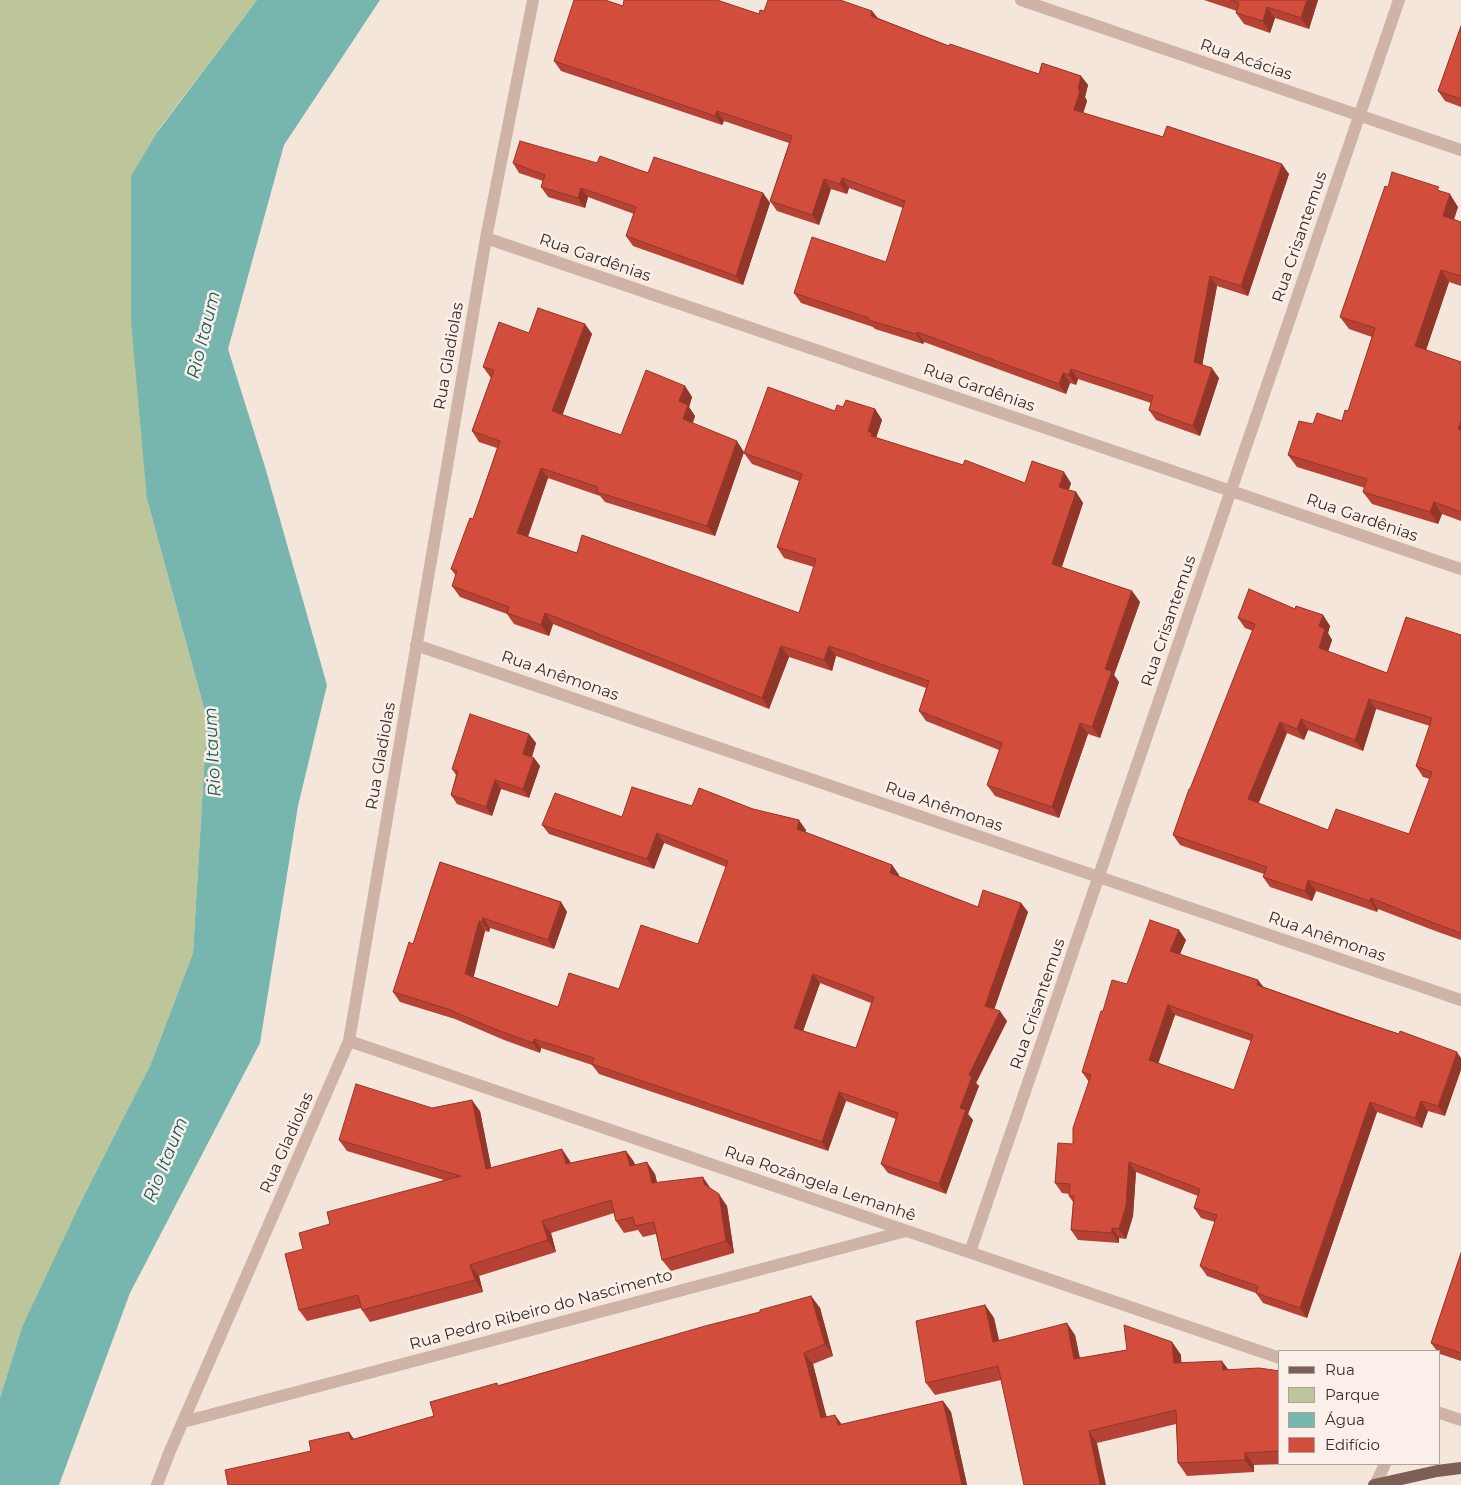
<!DOCTYPE html>
<html>
<head>
<meta charset="utf-8">
<style>
	body { margin:0 }
	#map { position:relative; width:1461px; height:1485px; overflow:hidden; background:#f5e6dc; font-family:Montserrat,sans-serif }
	canvas { display:block }
	.legend { position:absolute; left:1278px; top:1350px; width:162px; height:115px; box-sizing:border-box; background:#fbf0e9; border:1px solid #aea19c; margin:0; padding:6px 9px; list-style:none; font-size:15px; color:#3a2b28 }
	.legend li { display:flex; align-items:center; gap:10px; height:25px }
	.legend b { width:25px; border:1px solid #aea19c }
</style>
</head>
<body>
<div id="map">
<canvas width="1461" height="1485"></canvas>
<ul class="legend">
<li><b style="height:6px;background:#7d5f57"></b>Rua</li>
<li><b style="height:14px;background:#bdc59a"></b>Parque</li>
<li><b style="height:14px;background:#77b5af"></b>Água</li>
<li><b style="height:14px;background:#d24d3c"></b>Edifício</li>
</ul>
</div>
<script>
const ctx = document.querySelector('canvas').getContext('2d');
ctx.lineJoin = 'round';
function paint(path, color) {
  ctx.fillStyle = color;
  ctx.fill(path, 'evenodd');
}
function poly(rows) {
  const path = new Path2D();
  for (const r of rows) {
    path.moveTo(r[0], r[1]);
    for (let i = 2; i < r.length; i += 2) path.lineTo(r[i], r[i + 1]);
  }
  return path;
}
function strokePath(path, color, width, dash) {
  ctx.strokeStyle = color;
  ctx.lineWidth = width;
  ctx.lineCap = dash ? 'butt' : 'round';
  ctx.setLineDash(dash || []);
  ctx.stroke(path);
}
function drawText(font, color, halo, rows, align = 'center') {
  ctx.font = font + ' Montserrat,sans-serif';
  ctx.lineWidth = 5;
  ctx.setLineDash([]);
  ctx.textBaseline = 'middle';
  ctx.strokeStyle = halo;
  ctx.fillStyle = color;
  for (const [text, x, y, turn = 0] of rows) {
    ctx.save();
    ctx.translate(x, y);
    ctx.rotate((+turn || 0) * Math.PI / 180);
    ctx.textAlign = isNaN(turn) ? turn : align;
    if (halo) ctx.strokeText(text, 0, 0);
    ctx.fillText(text, 0, 0);
    ctx.restore();
  }
}
const green = poly([
	[0,0,257,0,158,130,147,499,207,719,193,953,150,1066,22,1327,0,1398]
]);
const water = poly([
	[257,0,380,0,284,145,228,349,265,467,327,685,298,806,260,1043,130,1293,59,1485,0,1485,0,1398,22,1327,82,1200,150,1066,193,953,207,719,147,499,131,321,131,176,158,131]
]);
const minor = poly([
	[1021,0,1461,150],
	[486,238,1461,569],
	[416,645,1461,1000],
	[349,1041,1280,1358],
	[970,1252,1399,0],
	[1440,1413,1461,1420],
	[183,1422,906,1231],
	[157,1485,170,1451,349,1041,486,238,533,0],
	[1375,1485,1385,1464]
]);
const major = poly([
	[1374,1485,1437,1471,1461,1468]
]);
const wall = poly([
	[1204,0,1318,0,1309,29,1275,18,1270,33,1244,24,1236,13,1237,11],
	[623,6,759,14,764,11,872,11,878,18,949,46,1039,74,1081,76,1088,85,1085,97,1087,101,1083,113,1289,174,1248,296,1217,286,1202,365,1219,378,1200,436,1156,420,1149,410,1151,403,1078,379,1076,385,1070,383,1066,394,924,342,923,344,875,329,873,327,801,303,794,293,886,262,903,208,849,188,847,194,831,189,819,225,777,211,770,201,789,143,724,121,722,125,561,71,554,61],
	[1461,26,1461,107,1445,101,1438,91],
	[513,163,597,163,763,193,770,203,743,285,633,246,626,236,634,214,588,197,585,208,548,197,541,187,543,181,519,173],
	[1388,187,1442,192,1458,207,1454,219,1461,222,1461,286,1449,282,1426,350,1461,362,1461,521,1442,514,1438,524,1372,504,1363,492,1365,488,1297,467,1288,455,1313,424,1342,421,1348,411,1372,337,1349,329,1340,317],
	[585,324,592,334,562,415,621,435,685,386,692,397,689,407,695,416,693,423,744,452,715,536,605,502,600,496,548,478,528,537,577,553,799,613,814,567,784,558,777,547,799,481,752,464,744,453,843,407,875,409,882,420,876,438,963,465,1025,483,1071,483,1069,490,1076,492,1083,503,1062,567,1132,591,1140,602,1114,675,1119,682,1100,738,1088,734,1059,818,995,796,987,785,999,750,926,721,919,711,926,688,836,656,832,671,789,657,769,709,553,624,549,636,514,624,507,614,460,597,452,586,456,576,451,569,473,519,497,448,479,442,472,431,491,378,483,367,529,333],
	[1295,609,1323,615,1330,626,1328,633,1332,640,1328,651,1387,673,1461,635,1461,940,1438,932,1378,909,1377,912,1316,891,1312,901,1270,887,1263,877,1264,874,1180,845,1173,835,1190,789,1253,631,1245,628,1238,618],
	[1376,709,1430,726,1416,766,1423,777,1430,779,1409,834,1328,830,1258,803,1287,733,1304,740,1308,730,1363,751],
	[529,734,536,743,532,757,534,758,540,766,529,798,501,789,492,816,457,804,451,795,456,775,452,769],
	[692,806,806,830,805,832,892,865,899,875,899,877,978,907,1021,903,1028,912,994,1009,1007,1021,976,1083,979,1086,968,1114,973,1120,946,1194,888,1173,881,1164,896,1119,846,1101,828,1151,599,1074,592,1065,541,1048,540,1053,504,1040,455,1019,400,1002,393,992,413,944,440,862,561,902,567,912,554,949,490,928,489,932,485,931,473,977,558,1007,619,989,698,944,726,867,664,843,654,869,549,834,542,825,622,817],
	[820,983,871,1003,856,1048,803,1031],
	[1186,940,1180,954,1264,987,1399,1034,1445,1116,1428,1111,1422,1128,1377,1112,1307,1318,1263,1303,1256,1293,1207,1276,1200,1266,1215,1222,1201,1218,1194,1208,1198,1196,1136,1172,1133,1216,1126,1239,1119,1238,1119,1243,1078,1240,1071,1230,1073,1202,1069,1196,1070,1194,1062,1193,1055,1183,1073,1144,1089,1082,1082,1072,1103,1011,1127,984],
	[1175,1015,1251,1041,1234,1090,1158,1063],
	[432,1108,480,1111,491,1168,570,1161,570,1163,626,1151,634,1162,635,1165,655,1174,657,1183,711,1189,727,1206,734,1253,671,1271,662,1260,656,1234,643,1237,638,1230,624,1233,616,1221,614,1213,551,1233,556,1252,479,1276,483,1292,370,1322,362,1310,361,1308,307,1321,299,1310,303,1249,330,1224,444,1180,347,1151,339,1140],
	[1461,1253,1461,1361,1440,1354,1440,1351,1437,1351,1431,1343],
	[811,1296,820,1308,833,1356,813,1364,826,1417,842,1425,943,1401,951,1412,967,1485,228,1485,311,1451,349,1432,354,1439,434,1416,499,1385,760,1312],
	[985,1305,994,1318,999,1340,1075,1335,1080,1358,1172,1342,1181,1355,1181,1363,1229,1370,1280,1371,1280,1464,1288,1464,1254,1465,1254,1472,1187,1476,1178,1463,1176,1424,1097,1443,1001,1380,935,1395,926,1383]
]);
const shadedWall = poly([
	[1307,0,1318,0,1309,29,1301,18],
	[1267,7,1275,18,1270,33,1263,21],
	[872,11,879,21,871,16],
	[1081,76,1088,85,1085,97,1087,101,1081,120,1074,110,1078,89],
	[717,111,724,121,722,125,715,116],
	[1282,164,1289,174,1248,296,1241,286],
	[842,178,849,188,847,194,840,184],
	[824,179,831,189,819,225,812,215],
	[581,188,588,197,585,208,578,198],
	[763,193,770,203,743,285,736,276],
	[1450,194,1458,207,1451,228,1443,216],
	[1441,270,1449,282,1423,359,1415,346],
	[1210,276,1217,286,1201,372,1194,362],
	[585,324,592,334,560,422,552,411],
	[917,332,924,342,923,344,916,334],
	[1212,368,1219,378,1200,436,1193,426],
	[1071,369,1078,379,1076,385,1069,375],
	[1063,373,1070,383,1066,394,1059,384],
	[685,386,692,397,689,407,695,416,690,429,683,419,679,401],
	[875,409,882,420,876,438,871,436,868,431],
	[1461,421,1461,433,1458,429],
	[737,441,744,452,715,536,707,526],
	[541,468,548,478,525,544,517,533],
	[1064,472,1071,483,1066,497,1059,487],
	[1076,492,1083,503,1059,575,1052,564],
	[1434,502,1442,514,1438,524,1430,512],
	[1132,591,1140,602,1114,675,1119,682,1100,738,1092,727,1105,669],
	[545,613,553,624,549,636,541,625],
	[1323,615,1330,626,1328,633,1332,640,1326,658,1319,648,1319,626],
	[781,646,789,657,769,709,762,698],
	[829,646,836,656,832,671,824,660],
	[1369,699,1376,709,1363,751,1355,740],
	[1301,719,1308,730,1304,740,1297,729],
	[1280,722,1287,733,1256,810,1248,799],
	[1080,723,1088,734,1059,818,1052,807],
	[529,734,536,743,530,763,523,754],
	[534,758,540,766,529,798,523,789],
	[495,780,501,789,492,816,486,807],
	[799,820,806,830,803,839,797,829],
	[657,833,664,843,654,869,647,859],
	[892,865,899,875,897,883,890,873],
	[1308,880,1316,891,1312,901,1305,891],
	[1371,898,1378,909,1377,912,1370,901],
	[561,902,567,912,554,949,548,940],
	[1021,903,1028,912,992,1016,985,1006],
	[483,918,490,928,489,932,482,922],
	[479,921,485,931,472,984,465,974],
	[1179,930,1186,940,1177,961,1170,951],
	[813,974,820,983,801,1037,794,1028],
	[1258,980,1266,990,1257,985],
	[1168,1005,1175,1015,1156,1070,1149,1060],
	[1000,1011,1007,1021,976,1083,979,1086,968,1114,973,1120,946,1194,939,1184,969,1075],
	[534,1039,541,1048,540,1053,533,1043],
	[1457,1052,1461,1058,1461,1070,1445,1116,1438,1106],
	[839,1092,846,1101,828,1151,822,1142],
	[472,1100,480,1111,494,1181,486,1169],
	[1421,1101,1428,1111,1422,1128,1415,1118],
	[1370,1102,1377,1112,1307,1318,1300,1308],
	[562,1149,570,1161,574,1176,566,1164],
	[626,1151,634,1162,638,1178,630,1166],
	[647,1162,655,1174,660,1195,652,1183],
	[1129,1162,1136,1172,1133,1216,1126,1239,1119,1229],
	[703,1177,711,1189,704,1184],
	[719,1194,727,1206,734,1253,726,1241],
	[542,1221,551,1233,556,1252,548,1240],
	[1112,1228,1119,1238,1119,1243,1112,1233],
	[470,1265,479,1276,483,1292,475,1280],
	[811,1296,820,1308,833,1356,825,1344],
	[985,1305,994,1318,1002,1354,993,1342],
	[1067,1323,1075,1335,1082,1371,1074,1359],
	[1172,1342,1181,1355,1182,1375,1174,1363],
	[804,1353,813,1364,830,1430,821,1418],
	[1222,1361,1231,1373,1223,1370],
	[943,1401,951,1412,967,1485,962,1485],
	[835,1415,843,1426,838,1425],
	[1089,1431,1097,1443,1106,1485,1100,1485],
	[349,1432,357,1444,351,1440],
	[1245,1453,1254,1465,1254,1472,1245,1460]
]);
const building = poly([
	[574,0,605,0,623,6,624,0,717,0,759,14,760,10,764,11,768,0,840,0,872,11,871,16,949,46,950,44,1039,74,1042,63,1081,76,1078,89,1080,91,1074,110,1163,137,1167,126,1282,164,1241,286,1210,276,1194,362,1212,368,1193,426,1149,410,1153,396,1071,369,1069,375,1063,373,1059,384,917,332,916,334,868,320,869,318,794,293,812,237,886,262,905,201,842,178,840,184,824,179,812,215,770,201,792,136,717,111,715,116,554,61,574,0],
	[1231,0,1307,0,1301,18,1267,7,1263,21,1236,13,1239,3,1231,0],
	[1461,26,1461,99,1438,91,1461,26],
	[520,141,597,163,600,156,648,173,654,157,763,193,736,276,626,236,636,207,581,188,578,198,541,187,545,175,513,163,520,141],
	[1392,172,1439,187,1437,190,1450,194,1443,216,1461,222,1461,276,1441,270,1415,346,1461,362,1461,421,1458,429,1461,430,1461,512,1434,502,1430,512,1363,492,1367,479,1288,455,1299,421,1313,424,1317,413,1342,421,1345,410,1348,411,1375,328,1340,317,1385,186,1388,187,1392,172],
	[538,308,585,324,552,411,621,435,646,370,685,386,679,401,688,405,683,419,737,441,707,526,597,492,598,487,541,468,517,533,577,553,582,535,799,613,816,559,777,547,802,474,744,453,768,387,835,411,837,405,843,407,846,400,875,409,868,431,872,433,871,436,963,465,965,460,1025,483,1032,461,1064,472,1059,487,1076,492,1052,564,1132,591,1105,669,1112,671,1092,727,1080,723,1052,807,987,785,1002,743,919,711,929,681,829,646,824,660,781,646,762,698,545,613,541,625,507,613,509,607,452,586,457,571,451,569,470,518,473,519,500,441,472,431,494,370,483,367,499,322,529,333,538,308],
	[1249,589,1295,609,1296,606,1323,615,1319,626,1325,629,1319,648,1387,673,1406,617,1461,635,1461,933,1431,922,1371,898,1370,901,1308,880,1305,891,1263,877,1267,867,1173,835,1189,789,1190,789,1255,624,1238,618,1249,589],
	[1369,699,1432,718,1416,766,1432,772,1409,834,1336,809,1328,830,1248,799,1280,722,1297,729,1301,719,1355,740,1369,699],
	[470,714,529,734,523,754,534,758,523,789,495,780,486,807,451,795,458,771,452,769,470,714],
	[632,787,692,806,699,788,753,809,799,820,797,829,892,865,890,873,978,907,983,890,1021,903,985,1006,1000,1011,969,1075,972,1077,960,1108,966,1110,939,1184,881,1164,898,1113,839,1092,822,1142,592,1064,594,1058,534,1039,533,1043,497,1030,448,1009,393,992,409,942,413,944,440,862,561,902,548,940,483,918,482,922,479,921,465,974,558,1007,569,973,619,989,641,925,698,944,728,861,657,833,647,859,542,825,555,793,622,817,632,787],
	[813,974,874,997,856,1048,794,1028,813,974],
	[1150,920,1179,930,1170,951,1258,980,1257,985,1338,1014,1399,1034,1400,1031,1457,1052,1438,1106,1421,1101,1415,1118,1370,1102,1300,1308,1256,1293,1258,1286,1200,1266,1217,1215,1194,1208,1200,1189,1129,1162,1126,1206,1119,1229,1112,1228,1112,1233,1071,1230,1074,1196,1069,1196,1070,1184,1055,1183,1058,1143,1073,1144,1073,1128,1091,1075,1082,1072,1101,1011,1103,1011,1112,980,1127,984,1150,920],
	[1168,1005,1253,1035,1234,1090,1149,1060,1168,1005],
	[356,1084,432,1108,472,1100,486,1169,562,1149,566,1164,626,1151,630,1166,647,1162,652,1183,703,1177,704,1184,719,1194,726,1241,662,1260,654,1222,635,1226,633,1217,616,1221,611,1200,542,1221,548,1240,470,1265,475,1280,362,1310,358,1295,299,1310,285,1254,303,1249,299,1233,330,1224,327,1212,461,1176,339,1140,356,1084],
	[1461,1253,1461,1353,1431,1343,1461,1253],
	[811,1296,825,1344,804,1353,821,1418,835,1415,838,1425,943,1401,962,1485,228,1485,225,1470,311,1451,309,1441,349,1432,351,1440,434,1416,430,1402,497,1383,498,1386,705,1326,760,1312,760,1310,811,1296],
	[985,1305,993,1342,1067,1323,1074,1359,1127,1350,1124,1325,1172,1342,1174,1363,1222,1361,1223,1370,1259,1368,1280,1371,1280,1451,1245,1453,1245,1460,1178,1463,1176,1410,1089,1431,1100,1485,1024,1485,998,1366,926,1383,916,1321,985,1305]
]);
const streetNames = [
	["Rua Acácias",1246,60,19],
	["Rua Crisantemus",1300,237,-71],
	["Rua Gardênias",595,258,19],
	["Rua Gladiolas",449,356,-80],
	["Rua Gardênias",979,388,19],
	["Rua Gardênias",1362,518,19],
	["Rua Crisantemus",1169,621,-71],
	["Rua Anêmonas",560,676,19],
	["Rua Gladiolas",381,756,-80],
	["Rua Anêmonas",944,807,19],
	["Rua Anêmonas",1327,937,19],
	["Rua Crisantemus",1038,1004,-71],
	["Rua Gladiolas",287,1143,-66],
	["Rua Rozângela Lemanhê",820,1184,19],
	["Rua Pedro Ribeiro do Nascimento",541,1310,-15]
];
const waterNames = [
	["Rio Itaum",204,335,-76],
	["Rio Itaum",213,752,-93],
	["Rio Itaum",166,1160,-68]
];
paint(green, '#bdc59a');
paint(water, '#77b5af');
strokePath(minor, '#ceb3a6', 12);
strokePath(major, '#7d5f57', 12);
paint(wall, '#b54234');
paint(shadedWall, '#93362a');
paint(building, '#d24d3c');
strokePath(building, '#93362a', 1);
drawText('16px', '#3a2b28', '#fbf0e9', streetNames);
drawText('italic 18px', '#19605b', '#fbf0e9', waterNames);
</script>
</body>
</html>
